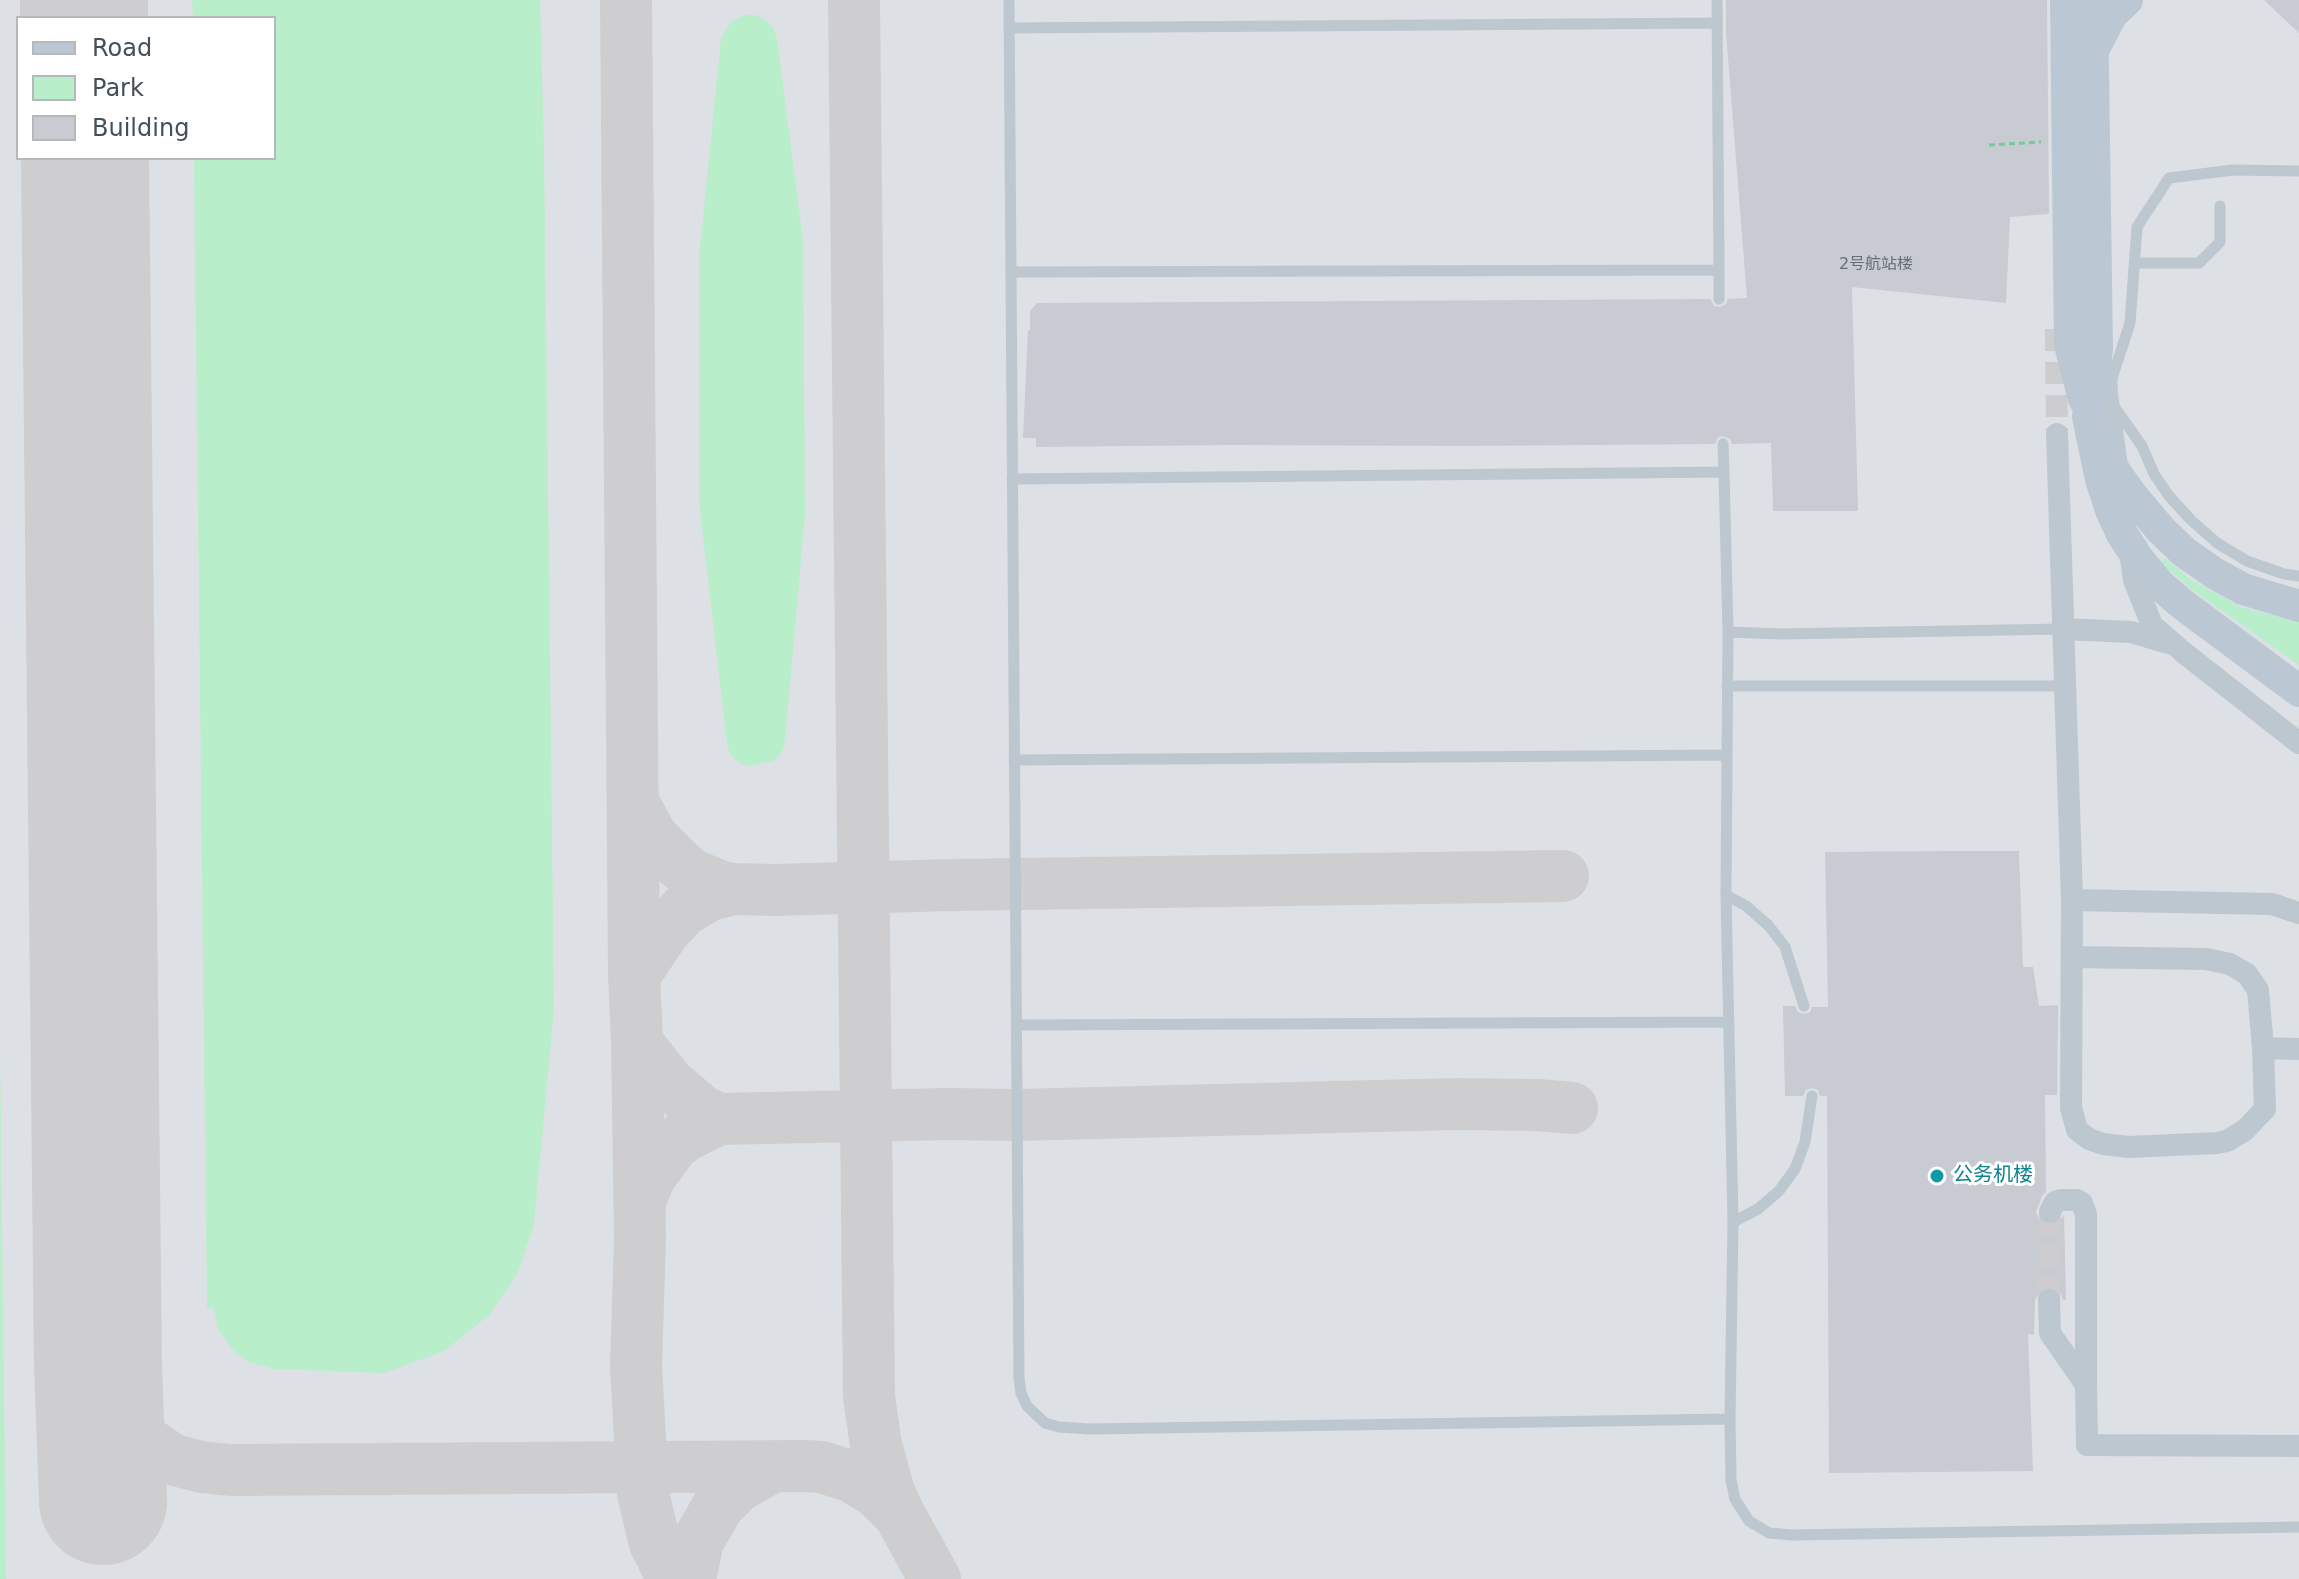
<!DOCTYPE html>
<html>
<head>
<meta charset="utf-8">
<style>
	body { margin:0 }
	#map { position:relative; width:2299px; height:1579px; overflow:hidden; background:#efebec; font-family:"DejaVu Sans",sans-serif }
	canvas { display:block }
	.legend { position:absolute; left:16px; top:16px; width:260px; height:144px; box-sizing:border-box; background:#fff; border:2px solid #b4b9bd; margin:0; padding:10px 14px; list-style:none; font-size:24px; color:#445059 }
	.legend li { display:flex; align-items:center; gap:16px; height:40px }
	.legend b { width:40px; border:2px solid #b4b9bd }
</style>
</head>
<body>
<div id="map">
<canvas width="2299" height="1579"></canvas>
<ul class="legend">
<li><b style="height:10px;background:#bbc8d4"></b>Road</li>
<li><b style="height:22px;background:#b8eeca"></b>Park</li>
<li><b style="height:22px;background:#c8cbd1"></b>Building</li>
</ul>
</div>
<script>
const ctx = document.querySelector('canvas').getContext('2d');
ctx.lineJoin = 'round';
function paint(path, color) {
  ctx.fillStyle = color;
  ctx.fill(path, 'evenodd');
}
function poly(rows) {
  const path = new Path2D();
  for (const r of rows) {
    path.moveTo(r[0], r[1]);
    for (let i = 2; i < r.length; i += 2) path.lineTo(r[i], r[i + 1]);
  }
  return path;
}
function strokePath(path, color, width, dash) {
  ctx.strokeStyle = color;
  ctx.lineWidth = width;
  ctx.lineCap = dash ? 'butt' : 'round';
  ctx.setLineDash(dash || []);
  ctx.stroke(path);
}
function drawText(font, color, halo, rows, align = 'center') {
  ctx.font = font + ' "DejaVu Sans","Noto Sans SC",sans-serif';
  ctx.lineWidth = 6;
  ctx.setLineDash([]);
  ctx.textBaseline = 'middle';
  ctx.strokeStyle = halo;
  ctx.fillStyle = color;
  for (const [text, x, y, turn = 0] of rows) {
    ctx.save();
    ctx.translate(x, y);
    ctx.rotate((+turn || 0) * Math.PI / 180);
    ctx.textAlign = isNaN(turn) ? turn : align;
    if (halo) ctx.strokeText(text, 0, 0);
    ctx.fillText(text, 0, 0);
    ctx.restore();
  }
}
const airport = poly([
	[0,0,2299,0,2299,1579,0,1579],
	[18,18,274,18,274,158,18,158]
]);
const green = poly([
	[192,0,540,0,544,152,554,1008,534,1223,518,1273,489,1315,444,1351,384,1373,275,1369,249,1362,234,1351,218,1329,214,1309,207,1308,194,158,274,158,274,18,193,18],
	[744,15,755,15,765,19,774,29,777,39,803,240,805,514,785,740,782,751,775,760,750,766,741,764,734,758,729,751,727,743,699,502,699,258,721,39,731,22],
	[2165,558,2191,580,2241,607,2299,622,2299,665,2191,589,2161,562],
	[0,1049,6,1579,0,1579]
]);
const taxiway = poly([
	[626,0,634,976,637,1040,640,1239,636,1365,643,1494,655,1543,673,1579],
	[854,0,869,1397,876,1445,889,1492,899,1514,935,1579],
	[634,804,652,837,679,864,692,875,722,887,733,889,775,890,952,885,1563,876],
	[634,976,665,930,684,910,710,895,733,889],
	[637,1040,642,1049,669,1083,702,1111,719,1119],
	[640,1204,643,1193,651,1175,673,1145,685,1136,719,1119,948,1114,1017,1115,1457,1104,1537,1105,1572,1108],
	[98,1365,111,1398,142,1439,171,1459,201,1467,231,1470,806,1466,821,1467,851,1476,877,1492,899,1514],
	[690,1579,698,1541,718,1506,737,1487,772,1467]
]);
const runway = poly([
	[84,0,84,18],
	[85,158,98,1365,103,1501]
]);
const building = poly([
	[1726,0,2047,0,2049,214,2010,217,2006,303,1852,287,1858,511,1773,511,1771,443,1732,444,1730,439,1723,436,1718,437,1715,444,1464,446,1233,445,1036,447,1036,438,1023,438,1028,330,1030,330,1030,311,1037,303,1710,299,1714,306,1720,307,1726,304,1728,299,1747,298,1726,32],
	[2264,0,2299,0,2299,33],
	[1955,851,2019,851,2023,967,2033,967,2039,1006,2058,1005,2057,1095,2045,1095,2046,1192,2042,1196,2036,1212,2039,1220,2050,1226,2058,1223,2064,1215,2066,1300,2063,1300,2060,1292,2055,1287,2048,1286,2041,1289,2035,1300,2034,1335,2028,1334,2033,1471,1829,1473,1827,1096,1820,1096,1818,1090,1812,1088,1806,1090,1803,1096,1785,1096,1783,1006,1795,1006,1798,1012,1803,1014,1810,1012,1812,1007,1828,1007,1825,852]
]);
const streetTunnel = poly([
	[2056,329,2057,434],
	[2049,1300,2050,1212]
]);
const path = poly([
	[1989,145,2041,142]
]);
const lane = poly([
	[1009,0,1019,1378,1021,1393,1027,1406,1045,1423,1059,1427,1089,1429,1730,1419],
	[1009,28,1717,23],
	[2135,263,2199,263,2220,242,2220,206],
	[1719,270,1719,299],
	[1013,272,1719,270,1717,0],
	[2112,378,2130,323,2137,227,2169,178,2233,170,2299,171],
	[2113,405,2142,446,2154,474,2169,496,2191,520,2217,543,2247,561,2284,574,2299,576],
	[1723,444,1724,472],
	[1012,479,1724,472,1728,632,1726,895,1733,1222,1730,1419,1731,1480,1735,1499,1749,1521,1769,1533,1792,1535,2299,1527],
	[1728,632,1781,634,2063,629],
	[1727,686,2064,686],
	[1014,760,1727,755],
	[1726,895,1746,906,1768,925,1785,947,1804,1006],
	[1017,1025,1729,1022],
	[1733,1222,1758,1209,1779,1191,1795,1169,1805,1142,1812,1096]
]);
const street = poly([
	[2106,369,2107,395,2118,473],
	[2057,434,2072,900,2071,1108,2077,1130,2089,1139,2103,1144,2129,1147,2217,1143,2227,1141,2245,1130,2265,1109,2263,1048,2258,990,2247,974,2230,964,2206,959,2073,957],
	[2130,551,2134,580,2152,625,2183,652,2299,743],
	[2063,629,2131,632,2168,643],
	[2072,900,2272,904,2299,913],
	[2263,1048,2299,1049],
	[2049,1300,2050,1333,2086,1385,2086,1214,2082,1203,2077,1200,2061,1200,2055,1202,2050,1212],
	[2086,1385,2087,1445,2299,1446]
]);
const secondary = poly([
	[2066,0,2070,345,2084,399],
	[2092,436,2088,416,2097,349,2092,0]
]);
const secondaryBridge = poly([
	[2093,50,2112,14,2127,0],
	[2092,436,2101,479,2111,510,2122,534,2139,560,2160,585,2182,604,2299,691],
	[2104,456,2130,493,2161,530,2184,552,2214,573,2243,589,2299,606]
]);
const markers = [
	[1937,1176,8,"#0f9aa8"]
];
const numberNames = [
	["2号航站楼",1876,265]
];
const cultureNames = [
	["公务机楼",1953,1176]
];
paint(airport, '#dde0e4');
paint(green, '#b8eeca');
strokePath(taxiway, '#ceced1', 52);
strokePath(runway, '#ceced1', 128);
paint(building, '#c8cbd1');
strokePath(streetTunnel, '#cdcccf', 22, [22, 11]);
strokePath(path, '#70cc9b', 3, [6, 4]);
strokePath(lane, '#bcc7cf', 11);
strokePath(street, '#bcc7cf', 22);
strokePath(secondary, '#bbc8d4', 32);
strokePath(secondaryBridge, '#bbc8d4', 32);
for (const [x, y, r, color] of markers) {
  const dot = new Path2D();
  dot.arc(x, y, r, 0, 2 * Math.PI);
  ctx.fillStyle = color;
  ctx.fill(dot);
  strokePath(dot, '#fff', 3);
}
drawText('16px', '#656f77', null, numberNames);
drawText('20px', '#0d838f', '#fff', cultureNames, 'left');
</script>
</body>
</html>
